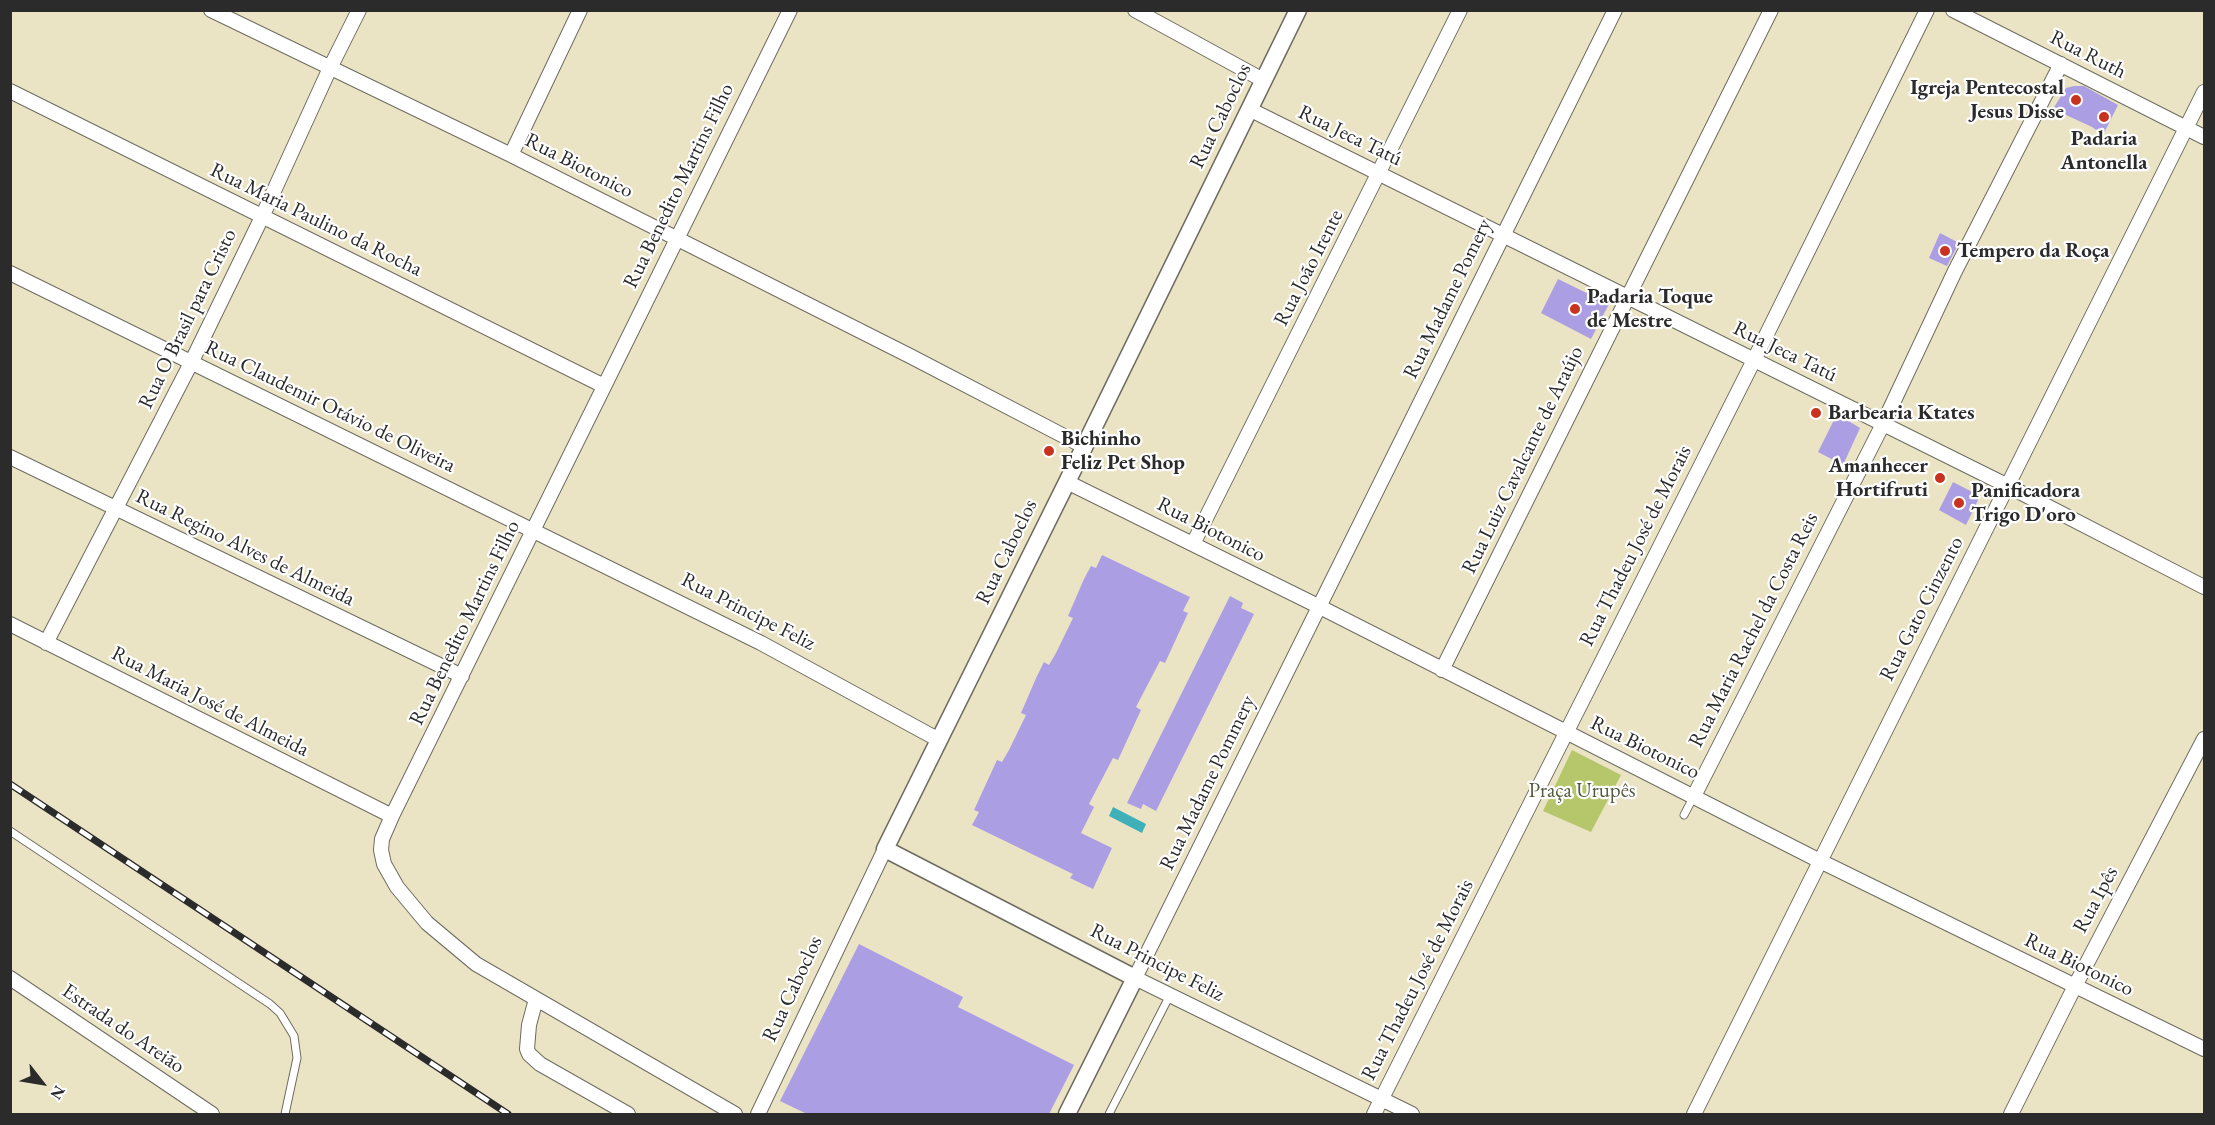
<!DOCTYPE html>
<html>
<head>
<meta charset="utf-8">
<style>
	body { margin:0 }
	#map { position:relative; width:2215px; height:1125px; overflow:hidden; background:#eae4c5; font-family:"EB Garamond",serif }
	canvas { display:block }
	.frame { position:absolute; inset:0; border:12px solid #2b2b2b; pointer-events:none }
	.north { position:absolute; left:12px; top:1053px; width:60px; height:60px; -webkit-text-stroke:4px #fff; paint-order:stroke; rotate:121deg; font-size:16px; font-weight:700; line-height:24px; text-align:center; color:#2b2b2b }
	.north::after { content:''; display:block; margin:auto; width:21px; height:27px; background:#2b2b2b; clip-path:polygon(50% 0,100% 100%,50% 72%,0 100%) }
</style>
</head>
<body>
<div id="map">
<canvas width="2215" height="1125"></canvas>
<div class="frame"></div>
<div class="north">N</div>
</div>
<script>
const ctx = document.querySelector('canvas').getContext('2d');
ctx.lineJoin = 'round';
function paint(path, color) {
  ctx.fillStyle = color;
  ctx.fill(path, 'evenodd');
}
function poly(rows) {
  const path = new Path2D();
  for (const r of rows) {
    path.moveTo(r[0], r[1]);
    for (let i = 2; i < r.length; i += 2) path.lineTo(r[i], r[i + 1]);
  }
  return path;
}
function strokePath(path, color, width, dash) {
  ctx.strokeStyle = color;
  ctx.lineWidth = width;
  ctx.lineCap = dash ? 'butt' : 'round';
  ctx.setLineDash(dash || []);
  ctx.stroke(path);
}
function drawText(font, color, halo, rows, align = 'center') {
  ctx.font = font + ' "EB Garamond",serif';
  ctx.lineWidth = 4.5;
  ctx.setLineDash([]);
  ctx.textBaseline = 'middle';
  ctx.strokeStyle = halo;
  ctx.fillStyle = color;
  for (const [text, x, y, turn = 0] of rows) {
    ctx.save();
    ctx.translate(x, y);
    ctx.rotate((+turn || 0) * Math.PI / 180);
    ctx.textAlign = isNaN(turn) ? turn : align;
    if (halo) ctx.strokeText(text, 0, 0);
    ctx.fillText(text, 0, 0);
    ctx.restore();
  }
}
const green = poly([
	[1572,750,1621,775,1591,832,1543,811]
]);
const water = poly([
	[1113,807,1146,824,1142,833,1109,816]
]);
const building = poly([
	[2074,86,2084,86,2118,105,2103,135,2092,127,2053,109,2066,88],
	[1940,233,1959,243,1947,266,1929,258],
	[1558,279,1609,304,1591,339,1541,313],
	[1837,414,1860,428,1843,465,1818,452],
	[1953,482,1980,496,1966,525,1939,510],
	[1102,555,1190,597,1183,611,1188,613,1165,663,1160,661,1136,707,1141,710,1118,760,1113,758,1089,804,1094,807,1081,833,1112,848,1093,889,1070,878,1073,874,972,825,979,812,974,810,997,760,1002,762,1009,750,1026,715,1021,713,1037,676,1044,662,1049,665,1056,653,1073,618,1068,616,1084,579,1091,566,1096,568],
	[1230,596,1243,603,1241,608,1254,614,1156,811,1143,804,1141,809,1127,803],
	[859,944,963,997,958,1007,1074,1065,1049,1114,807,1114,780,1101]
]);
const service = poly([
	[1684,815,1694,796],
	[10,831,270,1004,280,1013,294,1036,297,1058,285,1114],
	[1109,1114,1170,995]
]);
const minor = poly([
	[211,10,511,155,910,356,1085,447],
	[1135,10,1263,80],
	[1953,10,2204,137],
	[10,91,604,386],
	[1249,109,2008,486,2204,587],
	[511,155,580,10],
	[10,273,761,643,939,740],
	[10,457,462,676],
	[1067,482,1320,607,1820,861,2204,1049],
	[1193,544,1460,10],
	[10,624,392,816],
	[46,643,191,363,262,217,330,68,359,10],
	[1442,670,1771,10],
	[1694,796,1883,424,1955,271,2061,64],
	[10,978,212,1114],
	[536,999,529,1025,527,1049,529,1054,540,1064,628,1114],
	[735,1114,476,964,427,923,397,887,384,864,381,850,382,839,392,816,790,10],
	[758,1114,885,849],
	[1374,1114,1754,360,1927,10],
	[1412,1114,1135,978,1615,10],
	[1694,1114,2204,92],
	[2011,1114,2075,986,2204,739]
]);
const tertiary = poly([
	[1067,1114,1135,978,885,849,1067,482,1298,10]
]);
const rail = poly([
	[10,784,508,1114]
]);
const markers = [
	[2076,100,6,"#c8321e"],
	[2104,117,6,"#c8321e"],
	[1945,251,6,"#c8321e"],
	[1575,309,6,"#c8321e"],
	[1816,413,6,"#c8321e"],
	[1049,451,6,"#c8321e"],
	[1940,478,6,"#c8321e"],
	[1959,503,6,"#c8321e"]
];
const streetNames = [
	["Rua Ruth",2088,55,27],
	["Rua Caboclos",1221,116,-64],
	["Rua Jeca Tatú",1350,136,26],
	["Rua Biotonico",579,166,27],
	["Rua Benedito Martins Filho",679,186,-64],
	["Rua Maria Paulino da Rocha",316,220,26],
	["Rua João Irente",1309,268,-63],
	["Rua Madame Pomery",1448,299,-64],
	["Rua O Brasil para Cristo",188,319,-64],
	["Rua Jeca Tatú",1785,352,26],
	["Rua Claudemir Otávio de Oliveira",330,407,26],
	["Rua Luiz Cavalcante de Araújo",1523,460,-64],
	["Rua Biotonico",1211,530,27],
	["Rua Thadeu José de Morais",1636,546,-63],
	["Rua Regino Alves de Almeida",245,548,26],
	["Rua Caboclos",1007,552,-64],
	["Rua Gato Cinzento",1922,609,-63],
	["Rua Principe Feliz",748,612,27],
	["Rua Benedito Martins Filho",465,623,-64],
	["Rua Maria Rachel da Costa Reis",1754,630,-63],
	["Rua Maria José de Almeida",210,702,27],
	["Rua Biotonico",1645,748,26],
	["Rua Madame Pommery",1208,783,-64],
	["Rua Ipês",2096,900,-62],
	["Rua Principe Feliz",1157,963,27],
	["Rua Biotonico",2079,965,26],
	["Rua Thadeu José de Morais",1418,980,-63],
	["Rua Caboclos",793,989,-65],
	["Estrada do Areião",123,1029,34]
];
const poiNames = [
	["Igreja Pentecostal",2064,88,"right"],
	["Jesus Disse",2064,112,"right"],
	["Padaria",2104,139,"center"],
	["Antonella",2104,163,"center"],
	["Tempero da Roça",1957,251],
	["Padaria Toque",1587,297],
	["de Mestre",1587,321],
	["Barbearia Ktates",1828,413],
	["Bichinho",1061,439],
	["Feliz Pet Shop",1061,463],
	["Amanhecer",1928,466,"right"],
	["Hortifruti",1928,490,"right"],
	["Panificadora",1971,491],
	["Trigo D'oro",1971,515]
];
const parkNames = [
	["Praça Urupês",1582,791]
];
paint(green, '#b5c76a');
paint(water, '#40b0b8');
paint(building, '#ab9ee3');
strokePath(service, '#6e6c61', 9);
strokePath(minor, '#6e6c61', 16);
strokePath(tertiary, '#6e6c61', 19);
strokePath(service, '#fff', 7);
strokePath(minor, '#fff', 14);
strokePath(tertiary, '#fff', 16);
strokePath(rail, '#2b2b2b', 7);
strokePath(rail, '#fff', 4.5, [14]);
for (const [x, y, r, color] of markers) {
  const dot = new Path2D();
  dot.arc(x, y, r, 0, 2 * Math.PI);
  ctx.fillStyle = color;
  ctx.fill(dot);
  strokePath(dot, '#fff', 2);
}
drawText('21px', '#2b2b2b', '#fff', streetNames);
drawText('bold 21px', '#2b2b2b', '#fff', poiNames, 'left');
drawText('21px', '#545a3e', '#fff', parkNames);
</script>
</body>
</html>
